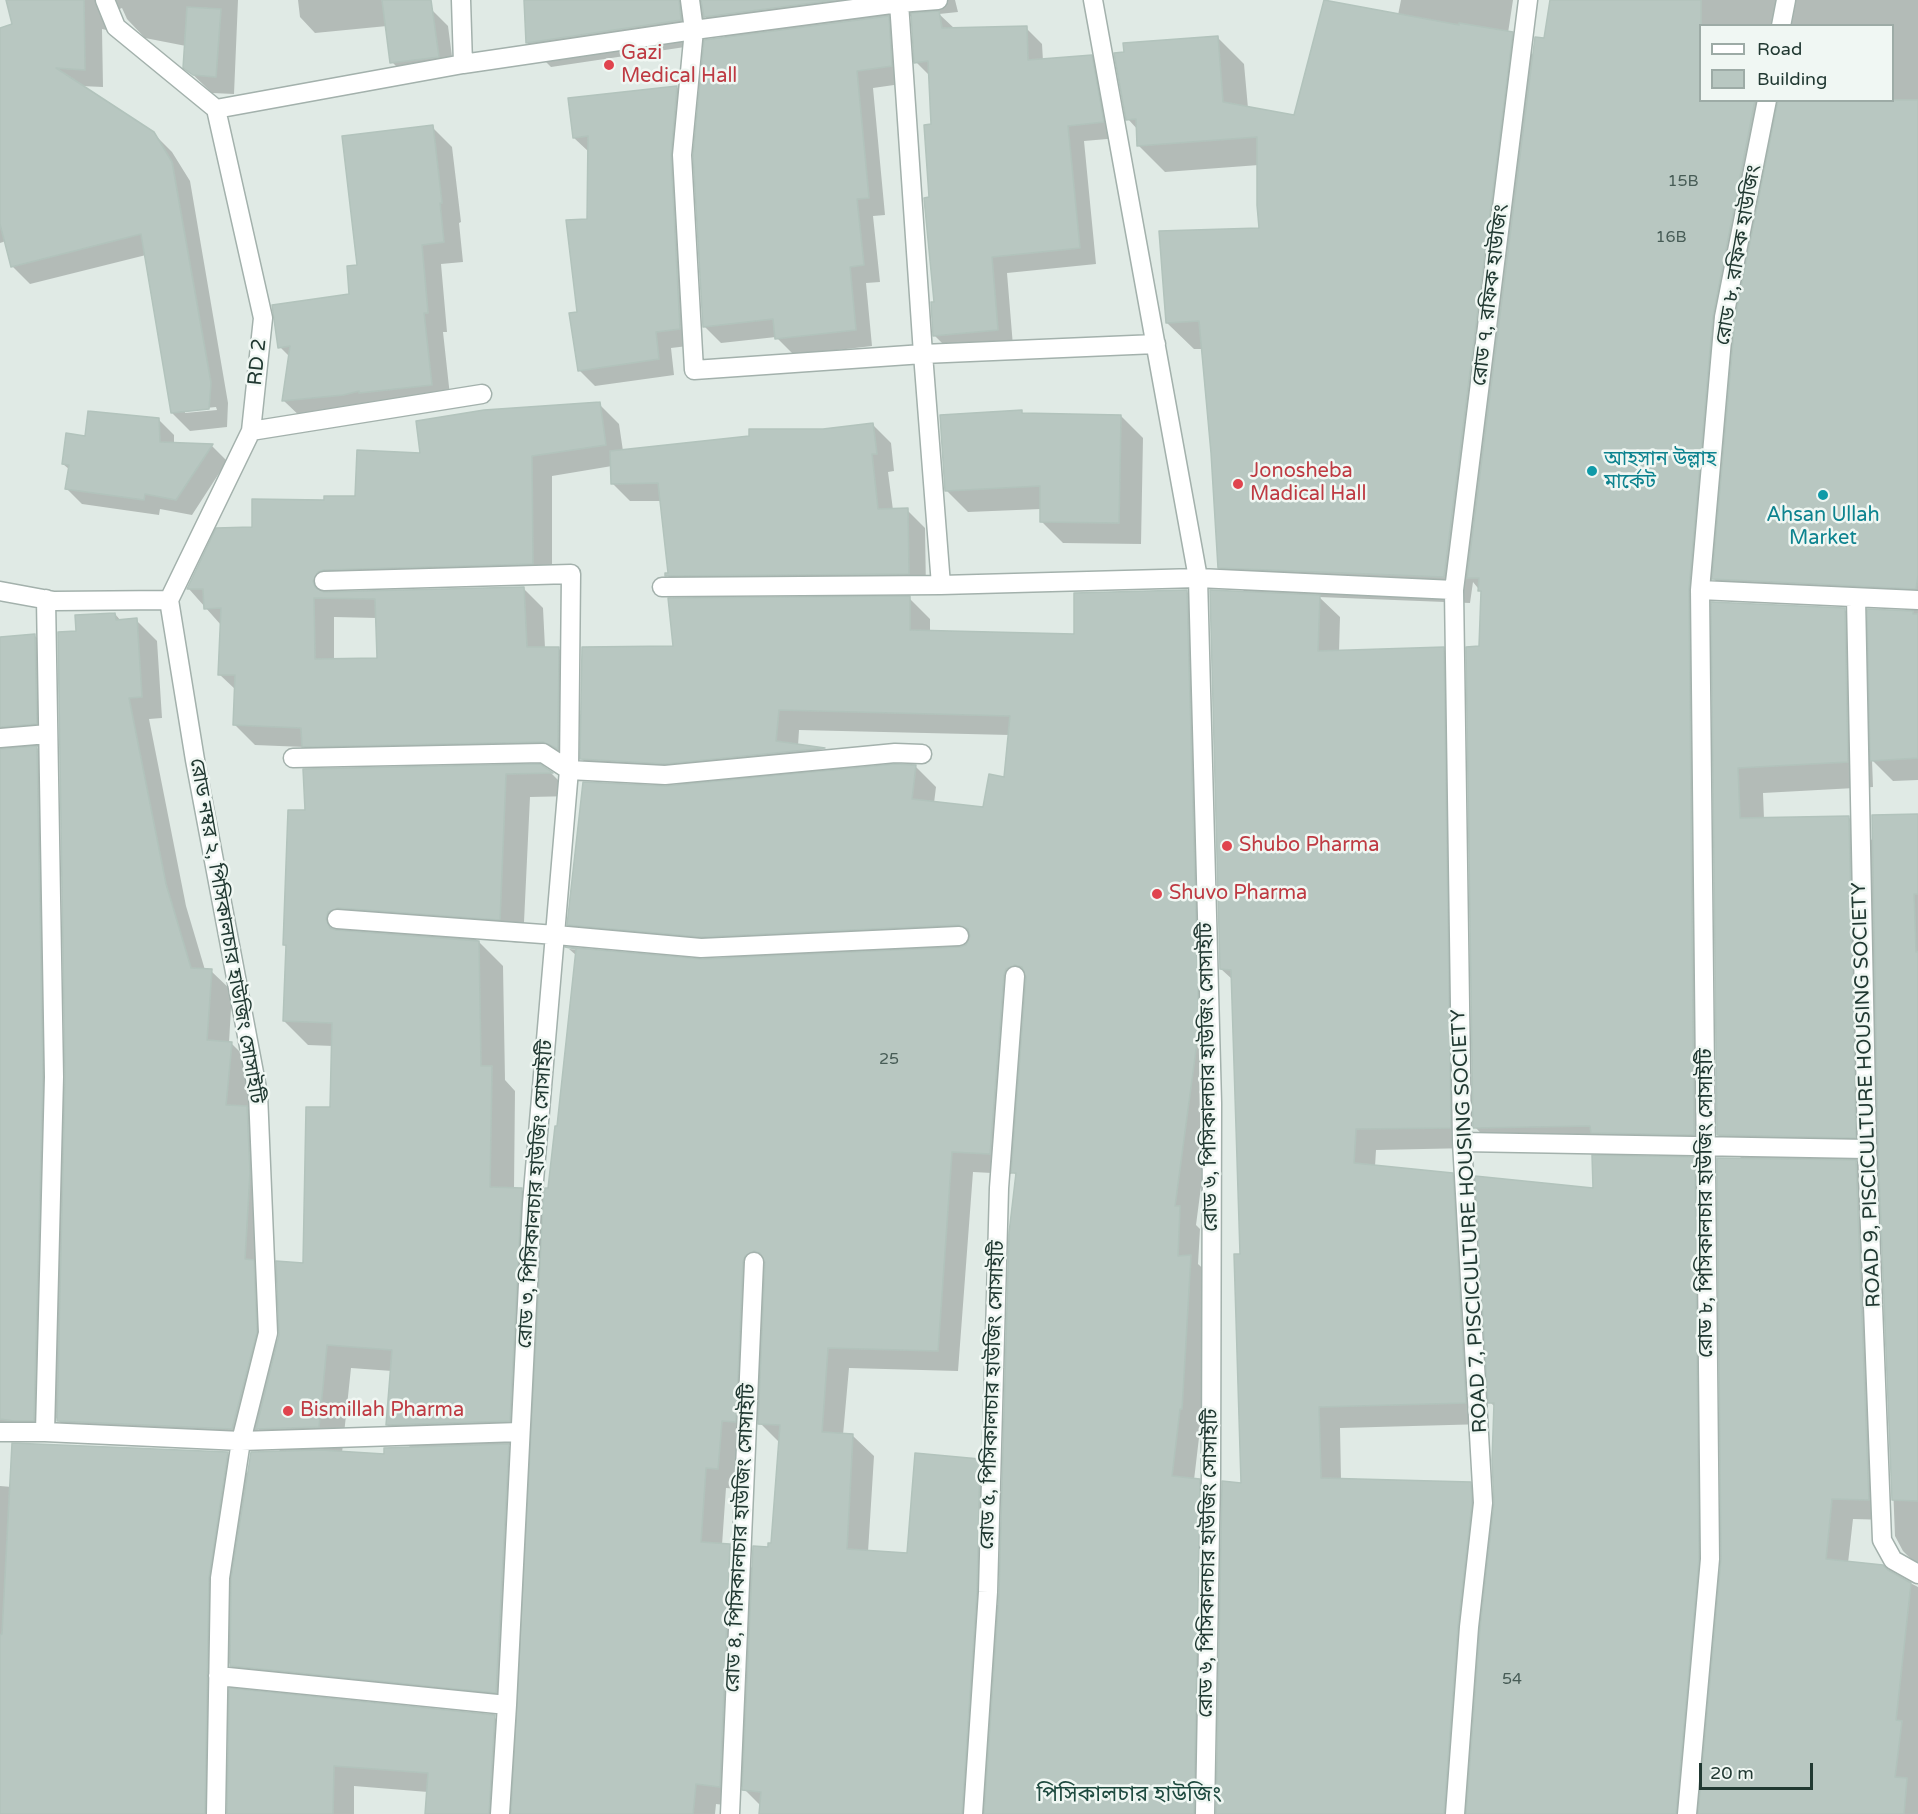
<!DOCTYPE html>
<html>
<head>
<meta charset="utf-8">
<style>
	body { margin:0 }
	#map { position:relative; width:1918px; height:1814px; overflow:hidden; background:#e0eae5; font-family:"Varela Round",sans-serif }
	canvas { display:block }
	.legend { position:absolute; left:1699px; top:24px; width:195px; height:78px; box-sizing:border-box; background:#f0f7f3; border:2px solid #9daba6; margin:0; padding:8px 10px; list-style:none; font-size:18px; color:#213932 }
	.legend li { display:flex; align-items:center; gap:12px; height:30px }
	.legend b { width:30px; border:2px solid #9daba6 }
	.scale { position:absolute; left:1699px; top:1763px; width:114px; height:27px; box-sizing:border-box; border:3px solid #213932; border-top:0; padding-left:8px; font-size:18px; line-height:21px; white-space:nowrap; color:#213932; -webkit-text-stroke:4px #f0f7f3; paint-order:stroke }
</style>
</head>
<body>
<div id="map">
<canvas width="1918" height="1814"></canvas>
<ul class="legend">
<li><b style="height:8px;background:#fff"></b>Road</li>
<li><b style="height:16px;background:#b8c7c1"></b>Building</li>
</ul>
<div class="scale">20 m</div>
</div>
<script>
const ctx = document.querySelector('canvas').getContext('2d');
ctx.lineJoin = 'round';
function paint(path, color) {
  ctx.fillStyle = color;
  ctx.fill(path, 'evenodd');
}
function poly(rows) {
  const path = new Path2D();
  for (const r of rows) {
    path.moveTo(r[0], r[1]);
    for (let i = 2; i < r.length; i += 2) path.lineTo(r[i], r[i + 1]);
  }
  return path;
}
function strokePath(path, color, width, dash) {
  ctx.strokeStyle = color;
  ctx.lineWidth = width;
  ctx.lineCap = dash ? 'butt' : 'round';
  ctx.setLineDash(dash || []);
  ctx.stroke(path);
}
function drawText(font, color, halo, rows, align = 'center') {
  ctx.font = font + ' "Varela Round","Noto Sans Bengali",sans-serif';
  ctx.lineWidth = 5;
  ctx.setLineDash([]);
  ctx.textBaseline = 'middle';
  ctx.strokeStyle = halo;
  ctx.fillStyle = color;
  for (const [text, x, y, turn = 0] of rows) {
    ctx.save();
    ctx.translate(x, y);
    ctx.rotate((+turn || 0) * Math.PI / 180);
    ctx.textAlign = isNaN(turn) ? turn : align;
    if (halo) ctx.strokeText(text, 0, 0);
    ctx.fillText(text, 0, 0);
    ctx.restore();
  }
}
const shadow = poly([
	[7,0,238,0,234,94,212,93,185,67,186,46,145,38,127,19,122,8,115,11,116,32,102,29,103,87,81,86,153,133,172,152,190,181,228,403,227,427,190,431,172,413,146,255,30,284,12,266,6,241,0,243,0,29,14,25],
	[216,407,217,410,185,413,185,410],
	[298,0,431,0,432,10,448,26,454,72,408,78,392,62,387,26,315,33,300,17],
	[526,0,955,0,958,12,939,14,955,29,1026,28,1042,44,1043,61,1091,56,1107,72,1119,138,1084,141,1096,264,1007,273,1013,346,951,352,935,336,936,303,931,198,933,125,931,77,916,62,913,16,890,19,905,34,908,83,873,88,885,215,873,216,880,282,866,283,872,346,794,355,776,337,721,343,704,326,705,44,551,67,527,43],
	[705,17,727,39,704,41,703,21],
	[1401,0,1513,0,1508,33,1512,34,1534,56,1545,40,1550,0,1918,0,1918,780,1893,781,1872,760,1873,787,1763,793,1764,819,1848,817,1874,842,1918,816,1918,1566,1903,1551,1895,1536,1880,1162,1856,1162,1876,1182,1889,1520,1853,1519,1848,1563,1887,1571,1918,1587,1918,1814,1218,1814,1243,1485,1242,1255,1233,980,1221,969,1246,593,1220,567,1203,349,1194,349,1167,323,1260,229,1259,165,1165,172,1139,146,1138,130,1128,119,1218,38,1244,64,1248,108,1296,117,1398,15],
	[1700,26,1892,26,1892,100,1700,100],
	[1712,577,1735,600,1909,609,1908,611,1869,635,1844,609,1713,603,1718,1135,1743,1160,1721,1577,1719,1577,1715,1180,1694,1159,1595,1189,1490,1402,1495,1407,1496,1503,1494,1522,1492,1522,1491,1505,1470,1484,1341,1480,1340,1428,1486,1424,1473,1196,1452,1175,1375,1167,1376,1150,1471,1148,1464,670,1443,649,1339,652,1340,617,1319,597,1470,603,1473,582,1482,593,1475,1127,1495,1148,1715,1155,1709,611],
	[677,87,692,103,686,172,696,345,671,348,674,375,595,386,579,370,578,313,588,221,589,152,574,138],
	[432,127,452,147,461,222,459,223,463,262,441,264,447,332,443,332,451,405,304,420,284,401,290,357,280,347,350,295,359,266],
	[599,404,619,424,623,451,873,425,891,443,894,471,888,472,893,510,907,510,925,528,926,591,684,593,667,575,670,574,662,501,630,501,612,483,612,466,552,476,552,583,344,589,334,593,523,588,543,608,545,648,558,648,578,668,564,761,324,766,304,747,255,745,235,725,236,690,219,674,221,625,189,589,217,529,253,529,325,501,357,498,422,454],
	[334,617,377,618,379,659,334,660],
	[1021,412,1024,415,1121,416,1143,438,1141,544,1063,543,1041,521,1041,509,968,512,946,490],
	[158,419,174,435,174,444,212,446,227,461,192,515,160,509,159,515,82,504,67,489,70,470,63,464,87,437],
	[1186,591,1207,612,1219,1049,1196,1225,1200,1229,1198,1264,1212,1277,1202,1429,1200,1429,1194,1480,1199,1480,1220,1501,1214,1814,799,1814,765,1810,741,1786,740,1807,716,1804,715,1814,426,1814,428,1792,354,1786,354,1814,251,1814,242,1720,228,1706,226,1814,0,1814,0,1486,12,1487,227,1453,249,1475,281,1452,258,1429,253,1449,79,1442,56,1418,55,1442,0,1439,0,638,35,636,56,657,58,745,36,747,58,769,64,1094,66,1094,77,632,115,614,121,621,136,620,157,641,162,718,149,719,186,906,205,970,211,971,232,991,229,1043,232,1044,252,1064,248,1108,267,1128,277,1347,304,1265,332,1109,333,1046,308,1045,284,1021,287,947,284,945,306,812,539,766,552,774,574,796,530,797,523,943,476,939,503,966,505,1080,515,1091,514,1189,521,1189,544,1212,558,1128,577,956,569,949,701,961,729,959,729,957,589,945,569,924,666,788,686,786,686,784,603,780,582,759,674,648,909,598,930,619,930,632,1076,635],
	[799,730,1010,735,1006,778,985,808,934,803,936,787,916,767,845,771,824,750,798,746],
	[1011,1170,1017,1176,1000,1605,997,1605,1001,1481,980,1460,909,1555,868,1552,874,1456,853,1436,843,1435,849,1368,958,1371,973,1172,1011,1174],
	[351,1368,392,1371,387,1425,411,1448,385,1455,342,1453],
	[757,1420,780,1443,772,1545,753,1569,730,1546,722,1545,726,1488,739,1489,742,1441,756,1442],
	[508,1445,533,1445,517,1739,494,1717,228,1690,229,1663,251,1685,515,1711,527,1464]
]);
const building = poly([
	[6,0,84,0,85,70,56,68,154,132,172,162,211,383,209,409,171,413,141,234,11,267,0,224,0,28,12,24,6,0],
	[382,0,431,0,439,57,390,63,382,0],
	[524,0,679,0,681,20,526,43,524,0],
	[701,0,836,0,704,17,701,0],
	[1324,0,1459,25,1459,23,1513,32,1444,577,1218,568,1211,453,1199,321,1166,323,1159,231,1259,228,1257,205,1257,137,1137,146,1136,119,1126,120,1114,53,1124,52,1123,43,1218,36,1223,102,1294,115,1324,0],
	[1550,0,1701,0,1701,100,1755,100,1713,316,1689,589,1694,1135,1591,1133,1590,1126,1473,1128,1466,647,1479,646,1481,591,1478,591,1479,578,1467,578,1535,37,1544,38,1550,0],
	[187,7,221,9,216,77,193,75,183,68,187,7],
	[939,11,942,28,1027,26,1028,60,1092,55,1104,122,1068,126,1080,248,992,257,998,330,933,336,931,302,934,302,924,198,929,197,924,125,931,124,928,61,914,63,911,13,939,11],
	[889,16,892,66,857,71,869,198,857,199,864,265,850,267,856,330,775,339,773,319,703,327,693,155,704,40,889,16],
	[677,86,671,156,680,329,656,332,659,359,578,371,569,313,577,312,566,220,587,219,588,136,573,138,568,98,677,86],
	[1778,100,1918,100,1918,575,1916,589,1712,579,1735,319,1778,100],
	[433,125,442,203,440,203,444,242,422,245,428,313,424,313,432,385,359,393,359,391,343,395,282,401,290,346,278,348,272,305,349,294,347,266,357,265,342,136,433,125],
	[600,402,606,445,532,456,533,564,324,570,318,572,313,581,315,587,324,592,524,587,527,647,559,647,558,749,543,742,302,747,301,728,233,725,235,675,218,675,221,608,204,609,203,589,187,589,216,528,252,527,252,499,324,500,324,496,355,496,357,450,420,453,416,421,484,410,600,402],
	[314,598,375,599,377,658,315,659,314,598],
	[1022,410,1022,413,1121,415,1119,523,1040,522,1040,486,945,491,940,415,1022,410],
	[88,411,159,418,160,442,213,444,176,500,145,494,144,500,65,489,69,465,62,464,66,433,85,436,88,411],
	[873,423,877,454,872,454,878,509,908,508,909,574,665,576,665,573,668,573,658,483,611,484,610,451,749,436,749,429,823,429,873,423],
	[1187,590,1199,1027,1175,1206,1180,1206,1178,1256,1191,1255,1182,1409,1180,1409,1172,1476,1200,1479,1194,1814,984,1814,999,1593,1009,1233,1016,1173,1011,1173,1026,977,1022,967,1015,965,1006,969,1004,975,990,1154,952,1152,938,1351,828,1348,822,1432,853,1434,847,1549,907,1553,915,1453,980,1459,977,1591,962,1814,759,1814,761,1792,742,1790,753,1546,768,1547,768,1543,771,1543,780,1425,758,1424,765,1262,760,1253,754,1251,745,1256,743,1262,736,1422,722,1421,718,1469,706,1468,701,1542,730,1544,720,1787,696,1784,693,1814,511,1814,543,1205,545,1188,548,1188,555,1126,557,1126,576,949,565,947,702,959,960,947,966,945,970,936,968,929,958,925,701,937,567,925,583,782,666,786,895,764,916,765,912,799,983,807,989,774,1004,777,1010,716,779,710,776,741,825,748,665,764,580,759,582,647,673,646,668,598,910,596,910,630,1074,634,1074,593,1187,590],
	[1210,590,1320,595,1318,651,1444,647,1451,1128,1356,1129,1354,1163,1453,1173,1466,1403,1319,1407,1321,1478,1471,1482,1472,1503,1458,1626,1444,1814,1216,1814,1222,1481,1241,1483,1234,1254,1240,1254,1231,970,1220,969,1210,590],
	[1711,602,1845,608,1848,762,1738,768,1740,818,1849,816,1856,1138,1717,1135,1711,602],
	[1867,609,1913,611,1913,614,1918,614,1918,758,1870,761,1867,609],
	[115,613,116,620,137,618,142,697,129,698,166,884,191,968,212,969,207,1040,232,1042,226,1105,247,1106,250,1172,245,1259,254,1260,257,1332,232,1429,57,1421,65,1077,58,632,76,631,75,615,115,613],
	[35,634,37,724,0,727,0,637,35,634],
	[37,746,43,1077,34,1421,14,1421,0,1419,0,749,37,746],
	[540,764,553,773,506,774,500,920,338,908,328,912,326,919,330,928,336,930,479,941,481,1066,492,1066,490,1187,522,1188,510,1421,386,1425,392,1350,327,1345,319,1427,256,1429,279,1335,276,1261,303,1263,306,1107,330,1107,332,1023,283,1021,286,945,283,945,288,810,305,810,303,769,540,764],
	[1918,814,1918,894,1914,894,1916,952,1918,952,1918,1501,1892,1500,1878,1149,1872,815,1918,814],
	[1592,1155,1695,1157,1699,1559,1676,1814,1466,1814,1480,1628,1494,1503,1492,1460,1494,1403,1488,1403,1475,1176,1593,1188,1592,1155],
	[1717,1158,1856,1160,1869,1500,1832,1499,1826,1559,1883,1565,1888,1570,1911,1583,1896,1720,1902,1721,1895,1777,1907,1778,1904,1814,1698,1814,1721,1559,1717,1158],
	[12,1443,228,1452,209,1578,205,1814,0,1814,0,1635,2,1634,12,1443],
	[509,1444,496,1693,230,1666,231,1579,251,1452,321,1450,384,1454,384,1448,509,1444],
	[229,1688,495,1715,489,1814,425,1814,428,1773,334,1766,333,1814,227,1814,229,1688]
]);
const street = poly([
	[105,0,116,27,216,109,463,64,694,30,899,3,938,0],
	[461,0,463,64],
	[690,0,694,30,682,155,694,370,923,354,1156,344],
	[1093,0,1198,578,1212,1103,1211,1475,1205,1814],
	[899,3,923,354,941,585],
	[1781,26,1786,0],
	[251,431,482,394],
	[324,581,571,574,569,770,532,1204,507,1705,500,1814],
	[662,587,941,585,1198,578,1454,590],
	[1700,590,1918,600],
	[0,591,54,601,169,600],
	[1856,598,1867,1149,1882,1540,1893,1560,1918,1574],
	[169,600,195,760,258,1094,268,1333,241,1441,520,1432],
	[169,600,251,431,263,318,216,109],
	[0,738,48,734],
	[293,758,543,753,569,770,665,775,895,753,922,754],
	[337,919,556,935,701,948,959,936],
	[1462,1142,1867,1149],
	[0,1432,45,1432,241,1441,220,1578,216,1814],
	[45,1432,54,1077,46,599],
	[218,1676,507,1705],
	[730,1814,754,1262],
	[973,1814,988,1592,999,1188,1015,976],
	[1455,1814,1469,1627,1483,1503,1462,1142,1454,590,1528,0],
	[1687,1814,1710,1559,1700,590,1724,317,1767,100]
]);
const markers = [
	[609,65,6,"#e0444e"],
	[1592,471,6,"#0f9aa8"],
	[1238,484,6,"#e0444e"],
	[1823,495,6,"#0f9aa8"],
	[1227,846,6,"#e0444e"],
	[1157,894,6,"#e0444e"],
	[288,1411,6,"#e0444e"]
];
const numberNames = [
	["15B",1683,182],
	["16B",1671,238],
	["25",889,1060],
	["54",1512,1680]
];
const healthNames = [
	["Gazi",621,54],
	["Medical Hall",621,77],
	["Jonosheba",1250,472],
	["Madical Hall",1250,495],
	["Shubo Pharma",1239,846],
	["Shuvo Pharma",1169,894],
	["Bismillah Pharma",300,1411]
];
const streetNames = [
	["রোড ৮, রফিক হাউজিং",1739,255,-80],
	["রোড ৭, রফিক হাউজিং",1491,295,-83],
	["RD 2",258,362,-84],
	["রোড নম্বর ২, পিসিকালচার হাউজিং সোসাইটি",226,931,80],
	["রোড ৬, পিসিকালচার হাউজিং সোসাইটি",1209,1077,-91],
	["ROAD 9, PISCICULTURE HOUSING SOCIETY",1867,1095,-92],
	["রোড ৩, পিসিকালচার হাউজিং সোসাইটি",536,1194,-86],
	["রোড ৮, পিসিকালচার হাউজিং সোসাইটি",1707,1203,-90],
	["ROAD 7, PISCICULTURE HOUSING SOCIETY",1470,1221,-93],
	["রোড ৫, পিসিকালচার হাউজিং সোসাইটি",993,1395,-88],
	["রোড ৪, পিসিকালচার হাউজিং সোসাইটি",741,1538,-87],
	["রোড ৬, পিসিকালচার হাউজিং সোসাইটি",1209,1563,-89]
];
const cultureNames = [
	["আহসান উল্লাহ",1604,460],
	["মার্কেট",1604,483],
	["Ahsan Ullah",1823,516,"center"],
	["Market",1823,539,"center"]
];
const quarterNames = [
	["পিসিকালচার হাউজিং",1129,1795]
];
paint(shadow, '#0003');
paint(building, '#b8c7c1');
strokePath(building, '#b2c3bc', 1.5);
strokePath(street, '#a3b1ac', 21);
strokePath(street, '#fff', 18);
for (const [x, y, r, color] of markers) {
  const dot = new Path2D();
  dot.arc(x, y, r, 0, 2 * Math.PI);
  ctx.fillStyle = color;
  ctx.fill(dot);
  strokePath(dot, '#f0f7f3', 2);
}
drawText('16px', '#475c56', null, numberNames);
drawText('20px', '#be3a42', '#f0f7f3', healthNames, 'left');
drawText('20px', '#213932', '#f0f7f3', streetNames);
drawText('20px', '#0d838f', '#f0f7f3', cultureNames, 'left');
drawText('22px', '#1e4a3f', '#f0f7f3', quarterNames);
</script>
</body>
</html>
